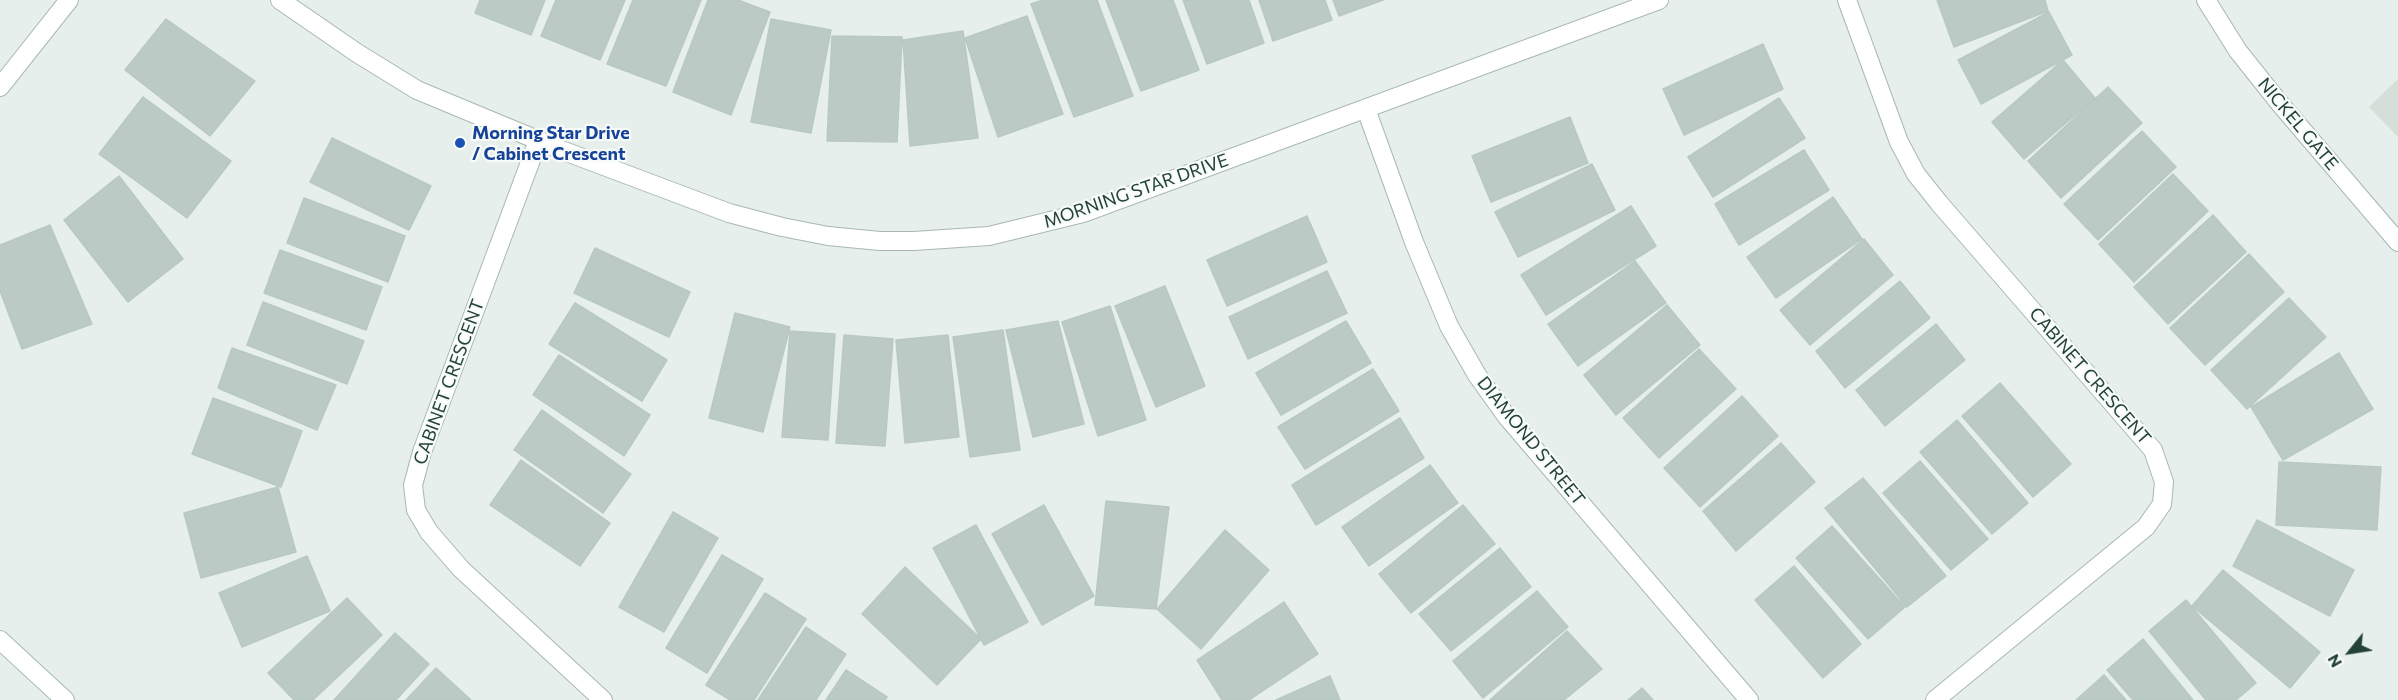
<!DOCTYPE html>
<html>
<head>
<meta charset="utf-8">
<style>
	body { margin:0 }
	#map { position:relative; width:2398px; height:700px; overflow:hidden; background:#e6efeb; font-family:Commissioner,sans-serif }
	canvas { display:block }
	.north { position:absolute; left:2320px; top:622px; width:60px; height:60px; -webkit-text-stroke:4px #f7fbf9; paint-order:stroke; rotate:240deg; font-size:16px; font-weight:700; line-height:24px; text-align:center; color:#24423a }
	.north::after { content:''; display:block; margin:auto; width:21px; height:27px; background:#24423a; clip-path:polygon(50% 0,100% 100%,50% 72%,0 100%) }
</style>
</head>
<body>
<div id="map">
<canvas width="2398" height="700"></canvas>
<div class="north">N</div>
</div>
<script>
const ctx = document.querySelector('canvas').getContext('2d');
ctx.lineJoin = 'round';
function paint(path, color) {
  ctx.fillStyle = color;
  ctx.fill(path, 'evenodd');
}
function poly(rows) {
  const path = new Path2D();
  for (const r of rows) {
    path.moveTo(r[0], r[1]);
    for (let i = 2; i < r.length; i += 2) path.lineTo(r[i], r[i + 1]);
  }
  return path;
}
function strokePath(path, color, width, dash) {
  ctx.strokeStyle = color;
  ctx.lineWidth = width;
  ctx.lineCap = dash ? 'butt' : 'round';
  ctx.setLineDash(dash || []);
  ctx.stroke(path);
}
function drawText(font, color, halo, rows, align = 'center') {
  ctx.font = font + ' Commissioner,sans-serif';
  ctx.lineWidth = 4.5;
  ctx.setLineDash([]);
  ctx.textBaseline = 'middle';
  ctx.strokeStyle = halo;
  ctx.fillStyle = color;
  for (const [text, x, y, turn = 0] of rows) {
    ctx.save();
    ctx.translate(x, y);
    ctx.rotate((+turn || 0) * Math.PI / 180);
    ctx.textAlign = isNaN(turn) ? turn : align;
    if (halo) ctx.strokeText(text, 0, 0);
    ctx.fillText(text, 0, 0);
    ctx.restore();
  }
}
const built = poly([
	[2398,79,2398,137,2369,107]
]);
const building = poly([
	[480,0,545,0,531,35,475,13,480,0],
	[556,0,625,0,600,60,541,36,556,0],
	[633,0,701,0,666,86,607,64,633,0],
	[708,0,738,0,770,12,731,115,673,92,708,0],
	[1043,0,1097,0,1133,96,1074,117,1031,4,1043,0],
	[1106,0,1173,0,1199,70,1141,91,1106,0],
	[1183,0,1249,0,1264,43,1207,64,1183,0],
	[1259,0,1325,0,1332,20,1273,41,1259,0],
	[1333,0,1383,0,1339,16,1333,0],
	[1937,0,2045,0,2048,11,1954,47,1937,0],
	[2049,12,2072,55,1981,104,1958,60,2049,12],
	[1027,16,1063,114,998,137,965,38,1027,16],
	[166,19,255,81,210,136,125,70,166,19],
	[771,19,831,30,811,133,751,122,771,19],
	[963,31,978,138,910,146,903,40,963,31],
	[832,36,902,37,897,142,827,141,832,36],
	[1763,44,1783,89,1684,135,1663,89,1763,44],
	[2063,60,2095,98,2024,159,1992,122,2063,60],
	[2108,87,2142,123,2061,198,2028,161,2108,87],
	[143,97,231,161,187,218,99,154,143,97],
	[1779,98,1805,138,1713,197,1688,157,1779,98],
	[1570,117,1588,163,1491,202,1472,156,1570,117],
	[2142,131,2176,167,2098,240,2064,204,2142,131],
	[332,138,431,186,409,230,310,182,332,138],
	[1804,150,1829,190,1739,245,1715,204,1804,150],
	[1592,164,1615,210,1518,257,1495,212,1592,164],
	[2173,174,2208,211,2134,282,2099,244,2173,174],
	[119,176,183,259,128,302,64,220,119,176],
	[1833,197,1862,239,1776,298,1747,257,1833,197],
	[304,198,405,236,388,282,287,243,304,198],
	[1631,206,1656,246,1546,315,1521,275,1631,206],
	[2213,215,2246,252,2168,324,2134,287,2213,215],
	[1307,216,1327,262,1227,306,1207,260,1307,216],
	[50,225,92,324,22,349,0,291,0,245,50,225],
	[1864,239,1893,275,1810,345,1780,310,1864,239],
	[595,248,690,292,669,337,574,293,595,248],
	[280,250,382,287,366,330,264,293,280,250],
	[2249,254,2284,292,2205,365,2170,328,2249,254],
	[1635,261,1666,303,1578,366,1548,324,1635,261],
	[1327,271,1347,313,1248,359,1229,317,1327,271],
	[1900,281,1930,318,1845,388,1816,351,1900,281],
	[1165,286,1205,386,1156,407,1115,306,1165,286],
	[2289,298,2326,337,2247,409,2211,370,2289,298],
	[263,302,364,341,347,384,247,345,263,302],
	[575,303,667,360,642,401,549,344,575,303],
	[1667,305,1700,345,1616,415,1584,375,1667,305],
	[1110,306,1146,420,1098,436,1062,322,1110,306],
	[735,313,790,327,763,432,709,418,735,313],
	[1058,321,1084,424,1033,437,1006,330,1058,321],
	[1346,321,1371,363,1281,415,1256,373,1346,321],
	[1936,324,1965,360,1885,426,1856,390,1936,324],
	[1003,330,1020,450,970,457,953,337,1003,330],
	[790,331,835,334,828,440,782,437,790,331],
	[844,335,893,339,885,446,836,443,844,335],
	[948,335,959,437,905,443,896,340,948,335],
	[232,348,336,385,317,430,218,388,232,348],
	[1699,349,1736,389,1659,458,1623,418,1699,349],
	[2339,353,2373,409,2283,460,2251,407,2339,353],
	[559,355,650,415,624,456,533,395,559,355],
	[1373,369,1399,411,1305,469,1278,427,1373,369],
	[2000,383,2071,464,2033,497,1962,416,2000,383],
	[1742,396,1778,436,1700,507,1664,468,1742,396],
	[213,398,302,431,281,487,192,454,213,398],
	[542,410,631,474,603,513,514,450,542,410],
	[1400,418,1424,458,1316,525,1292,485,1400,418],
	[1957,420,2028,503,1992,534,1920,452,1957,420],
	[1781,443,1815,482,1736,551,1703,511,1781,443],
	[521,460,610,523,580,566,490,505,521,460],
	[1920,461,1988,539,1951,570,1883,493,1920,461],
	[2279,462,2381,467,2377,530,2276,525,2279,462],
	[1430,465,1458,503,1369,566,1342,527,1430,465],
	[1863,478,1946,576,1907,607,1825,508,1863,478],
	[278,487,296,552,201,578,184,513,278,487],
	[1106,501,1169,507,1156,609,1095,605,1106,501],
	[1044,505,1094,596,1042,625,992,534,1044,505],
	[1463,505,1495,544,1411,613,1379,574,1463,505],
	[673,512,718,538,664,632,619,607,673,512],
	[2257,520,2354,570,2330,616,2233,566,2257,520],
	[976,525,1028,622,984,645,933,548,976,525],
	[1832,526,1905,607,1868,639,1796,558,1832,526],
	[1225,530,1269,570,1201,649,1157,609,1225,530],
	[1500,548,1531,587,1451,651,1419,614,1500,548],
	[722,555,763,579,707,673,666,648,722,555],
	[307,556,330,611,242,647,219,593,307,556],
	[1794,566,1861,644,1823,678,1755,600,1794,566],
	[905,567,981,639,937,685,862,614,905,567],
	[2223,570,2320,652,2290,688,2192,606,2223,570],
	[1537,591,1568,627,1483,698,1453,661,1537,591],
	[765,593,806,619,754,700,730,700,706,685,765,593],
	[347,598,382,635,313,700,294,700,268,673,347,598],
	[2186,600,2256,683,2236,700,2206,700,2149,631,2186,600],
	[1284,602,1318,654,1249,700,1222,700,1197,660,1284,602],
	[806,627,846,654,816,700,758,700,806,627],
	[1567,631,1602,669,1564,700,1490,700,1567,631],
	[395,633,429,664,396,700,334,700,395,633],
	[2143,639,2193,700,2133,700,2107,670,2143,639],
	[436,668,471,700,406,700,436,668],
	[846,670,887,697,885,700,826,700,846,670],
	[2104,675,2126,700,2076,700,2104,675],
	[1330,676,1340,700,1276,700,1330,676],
	[1642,688,1653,700,1628,700,1642,688]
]);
const street = poly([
	[280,0,357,53,417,90,564,151,729,213,782,227,828,236,880,241,914,241,989,236,1083,213,1659,0],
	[1847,0,1899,142,1916,174,1939,203,2153,450,2164,482,2162,504,2146,527,1935,700],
	[2206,0,2238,51,2281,105,2398,242],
	[0,87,69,0],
	[1366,109,1414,242,1449,326,1477,375,1507,417,1749,700],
	[538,141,422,452,413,485,416,510,429,532,461,569,603,700]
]);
const secondary = poly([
	[0,640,65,700]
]);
const markers = [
	[460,143,6,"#1a4fb4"]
];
const streetNames = [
	["NICKEL GATE",2298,124,50],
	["MORNING STAR DRIVE",1136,191,-19],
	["CABINET CRESCENT",2090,376,49],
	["CABINET CRESCENT",449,382,-70],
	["DIAMOND STREET",1531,441,51]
];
const transitNames = [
	["Morning Star Drive",472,133],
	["/ Cabinet Crescent",472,154]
];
paint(built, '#d4dfda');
paint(building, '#bbcac4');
strokePath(building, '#b8c9c2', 1.5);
strokePath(street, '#a8b8b2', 20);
strokePath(secondary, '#a4bbb3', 20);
strokePath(street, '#fff', 18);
strokePath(secondary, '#fff', 18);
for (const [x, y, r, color] of markers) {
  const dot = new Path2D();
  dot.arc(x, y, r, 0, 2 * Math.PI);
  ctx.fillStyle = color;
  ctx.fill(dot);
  strokePath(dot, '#f7fbf9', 2);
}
drawText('18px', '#24423a', '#f7fbf9', streetNames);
drawText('bold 18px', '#164399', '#f7fbf9', transitNames, 'left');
</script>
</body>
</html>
